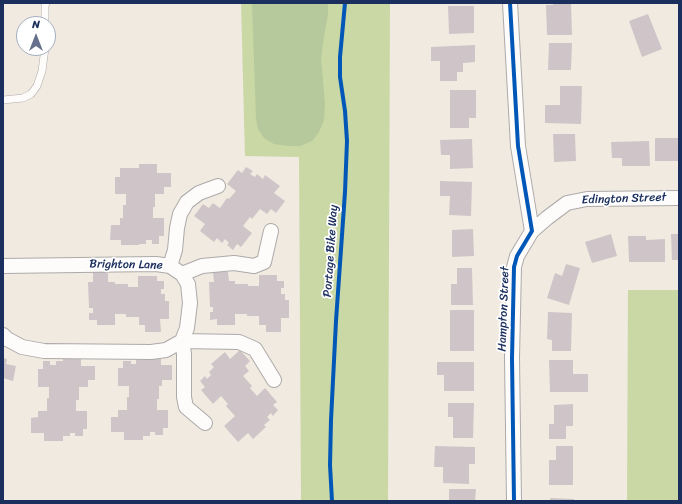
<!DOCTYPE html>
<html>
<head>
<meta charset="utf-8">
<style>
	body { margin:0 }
	#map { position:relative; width:682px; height:504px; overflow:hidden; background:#f1eae0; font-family:Sriracha,sans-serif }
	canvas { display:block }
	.frame { position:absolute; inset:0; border:4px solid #1b2f5e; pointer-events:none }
	.north { position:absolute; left:16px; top:16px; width:40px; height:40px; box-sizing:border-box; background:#fff; border:1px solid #a4acbf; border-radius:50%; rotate:0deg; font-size:11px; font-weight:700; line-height:16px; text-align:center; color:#1b2f5e }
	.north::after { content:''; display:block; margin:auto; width:14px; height:18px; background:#66708c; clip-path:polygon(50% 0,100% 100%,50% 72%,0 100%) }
</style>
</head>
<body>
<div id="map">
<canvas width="682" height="504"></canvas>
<div class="frame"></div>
<div class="north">N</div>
</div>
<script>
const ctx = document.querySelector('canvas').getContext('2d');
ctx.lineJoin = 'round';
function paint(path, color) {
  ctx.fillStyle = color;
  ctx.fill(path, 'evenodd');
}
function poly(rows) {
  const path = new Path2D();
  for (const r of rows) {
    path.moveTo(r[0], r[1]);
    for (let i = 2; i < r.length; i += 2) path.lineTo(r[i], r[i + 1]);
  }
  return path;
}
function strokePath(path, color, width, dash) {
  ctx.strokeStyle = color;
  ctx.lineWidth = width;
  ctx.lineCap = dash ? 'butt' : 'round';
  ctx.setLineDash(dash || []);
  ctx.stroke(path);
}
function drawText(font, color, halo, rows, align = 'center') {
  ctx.font = font + ' Sriracha,sans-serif';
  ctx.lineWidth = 3.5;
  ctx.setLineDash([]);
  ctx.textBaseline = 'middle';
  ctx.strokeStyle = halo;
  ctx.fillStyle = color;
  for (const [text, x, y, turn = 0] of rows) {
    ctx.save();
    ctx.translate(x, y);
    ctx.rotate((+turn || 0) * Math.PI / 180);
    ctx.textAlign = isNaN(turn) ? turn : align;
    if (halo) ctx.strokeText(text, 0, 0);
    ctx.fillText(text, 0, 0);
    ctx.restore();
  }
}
const green = poly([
	[241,3,390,3,388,501,301,501,299,157,245,156],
	[628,290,679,290,679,501,627,501]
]);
const forest = poly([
	[252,3,328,3,328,14,324,36,321,59,325,104,324,120,319,132,312,141,300,146,288,146,274,144,264,138,258,129,256,118]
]);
const building = poly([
	[553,3,571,3,572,35,547,35,546,5,553,5],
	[448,6,474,6,474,33,449,34],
	[648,14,662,49,642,57,629,21],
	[549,43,572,43,571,70,548,70],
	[475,45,475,62,463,63,463,72,457,72,457,81,440,81,440,61,431,61,431,47],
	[560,86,582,86,581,124,545,123,545,105,560,105],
	[450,90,476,90,476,118,469,118,469,128,450,128],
	[553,134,575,134,576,161,554,162],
	[655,138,679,138,679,161,655,161],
	[472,139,473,168,450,169,450,155,441,155,440,140],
	[649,141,650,166,622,166,622,158,612,158,611,142],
	[139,164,157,164,157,173,171,173,171,187,164,187,164,194,155,194,155,207,153,207,153,218,164,218,164,236,159,236,159,244,152,244,152,240,146,240,146,244,139,244,139,245,121,245,121,240,110,240,111,225,120,225,120,218,123,218,123,205,126,205,126,194,115,194,115,177,120,177,120,168,139,168],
	[246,167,253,171,250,174,255,177,257,174,263,179,265,175,280,186,274,193,285,201,276,213,271,209,267,214,260,209,252,219,250,217,243,226,252,233,241,247,237,244,233,250,227,245,229,243,225,239,222,243,217,238,214,242,200,231,205,224,194,216,203,204,209,208,213,203,220,208,227,198,229,199,236,191,227,184,238,170,242,173],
	[440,181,472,182,471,216,449,215,450,196,440,196],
	[473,229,474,256,452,257,452,230],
	[611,234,617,256,592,263,585,242],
	[671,234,679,234,679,260,672,260],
	[628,236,646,236,646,240,665,239,665,262,629,262],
	[566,264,580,268,569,305,547,298,555,273,562,276],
	[457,268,472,268,473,305,451,305,451,284,457,284],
	[93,272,108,272,108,282,115,282,115,284,128,284,128,287,138,287,138,276,157,276,157,281,164,281,164,289,161,289,161,294,165,294,165,301,169,301,169,319,160,319,161,332,145,332,145,325,139,325,139,317,126,317,126,314,115,314,115,325,97,325,97,320,89,320,89,313,93,313,93,308,89,308,88,282,93,282],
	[213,272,228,272,229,281,235,281,235,284,248,284,248,286,259,286,259,275,277,275,277,281,284,281,284,288,281,288,281,294,285,294,285,300,289,300,289,318,281,318,281,332,266,332,266,325,259,325,259,316,247,316,247,314,235,314,235,325,217,325,217,319,210,320,210,312,213,312,213,307,210,307,209,282,214,282],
	[450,310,474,310,474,351,450,351],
	[548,312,572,313,571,351,552,351,552,340,547,339],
	[240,350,250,361,245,366,249,371,243,376,252,386,250,388,257,396,265,388,277,402,273,405,278,410,273,416,271,413,267,417,270,420,264,425,266,427,253,439,248,433,238,442,224,426,235,416,226,406,228,404,221,396,213,404,201,390,205,387,200,381,205,376,207,379,211,375,209,372,214,367,211,364,225,352,230,359],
	[63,357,81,357,81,366,95,366,95,380,88,380,88,387,79,387,79,400,76,400,76,411,87,411,87,429,83,429,83,436,75,436,75,433,70,433,70,436,63,436,63,441,44,441,44,433,31,433,31,418,38,417,38,411,47,411,47,398,49,398,49,387,38,387,38,369,43,369,43,361,50,361,50,365,56,365,56,361,63,361],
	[3,358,7,359,6,364,16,366,13,381,3,378],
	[143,359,161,359,161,365,172,365,172,380,162,380,162,386,159,386,159,399,157,399,157,410,168,410,168,428,163,428,163,435,155,435,155,432,150,432,150,436,143,436,143,440,124,440,124,432,111,432,111,417,118,417,118,410,127,410,127,397,129,397,129,386,118,386,118,368,123,368,123,361,131,361,131,364,136,364,136,360,143,360],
	[549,360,573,360,573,374,588,374,588,392,550,392],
	[437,362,474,362,474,391,444,391,444,375,437,375],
	[448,403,474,403,473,438,453,438,453,417,448,417],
	[573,404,573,426,566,426,566,439,549,439,549,424,554,424,554,405],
	[435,446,475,447,475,464,469,464,469,484,443,483,443,467,434,467],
	[556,446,573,446,573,485,549,485,549,460,556,460],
	[449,489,476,489,475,501,449,501],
	[550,498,574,499,574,501,550,501]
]);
const lane = poly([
	[45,24,45,6,46,3],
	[3,100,23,98,31,94,37,86,42,71,45,48]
]);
const street = poly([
	[510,3,518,146,532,231,517,256,514,267,512,358,514,501],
	[532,231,547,218,567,203,587,199,679,198],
	[3,266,156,264,170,266,182,274,188,284,190,303,187,328,182,341,166,350,151,352,44,351,22,347,7,339,3,335],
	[170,266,175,250,177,228,180,214,187,202,199,193,218,186],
	[182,274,202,266,234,263,254,266,264,262,271,231],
	[205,423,186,407,184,397,184,354,182,341,239,342,255,349,274,380]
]);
const cycleway = poly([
	[510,3,518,146,532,231,517,256,514,267,512,358,514,501],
	[332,501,330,465,331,420,336,321,345,192,347,141,345,111,340,77,340,57,345,3]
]);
const streetNames = [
	["Edington Street",624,199,-2],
	["Portage Bike Way",331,251,-86],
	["Brighton Lane",126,265,1],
	["Hampton Street",504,309,-88]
];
paint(green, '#c9d8a4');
paint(forest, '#b6c99c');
paint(building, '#cfc5c8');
strokePath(lane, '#acaaaa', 8);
strokePath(street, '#acaaaa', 16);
strokePath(lane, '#fdfcfa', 7);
strokePath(street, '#fdfcfa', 14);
strokePath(cycleway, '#0057b8', 4);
drawText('12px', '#1b2f5e', '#fff', streetNames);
</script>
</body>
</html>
